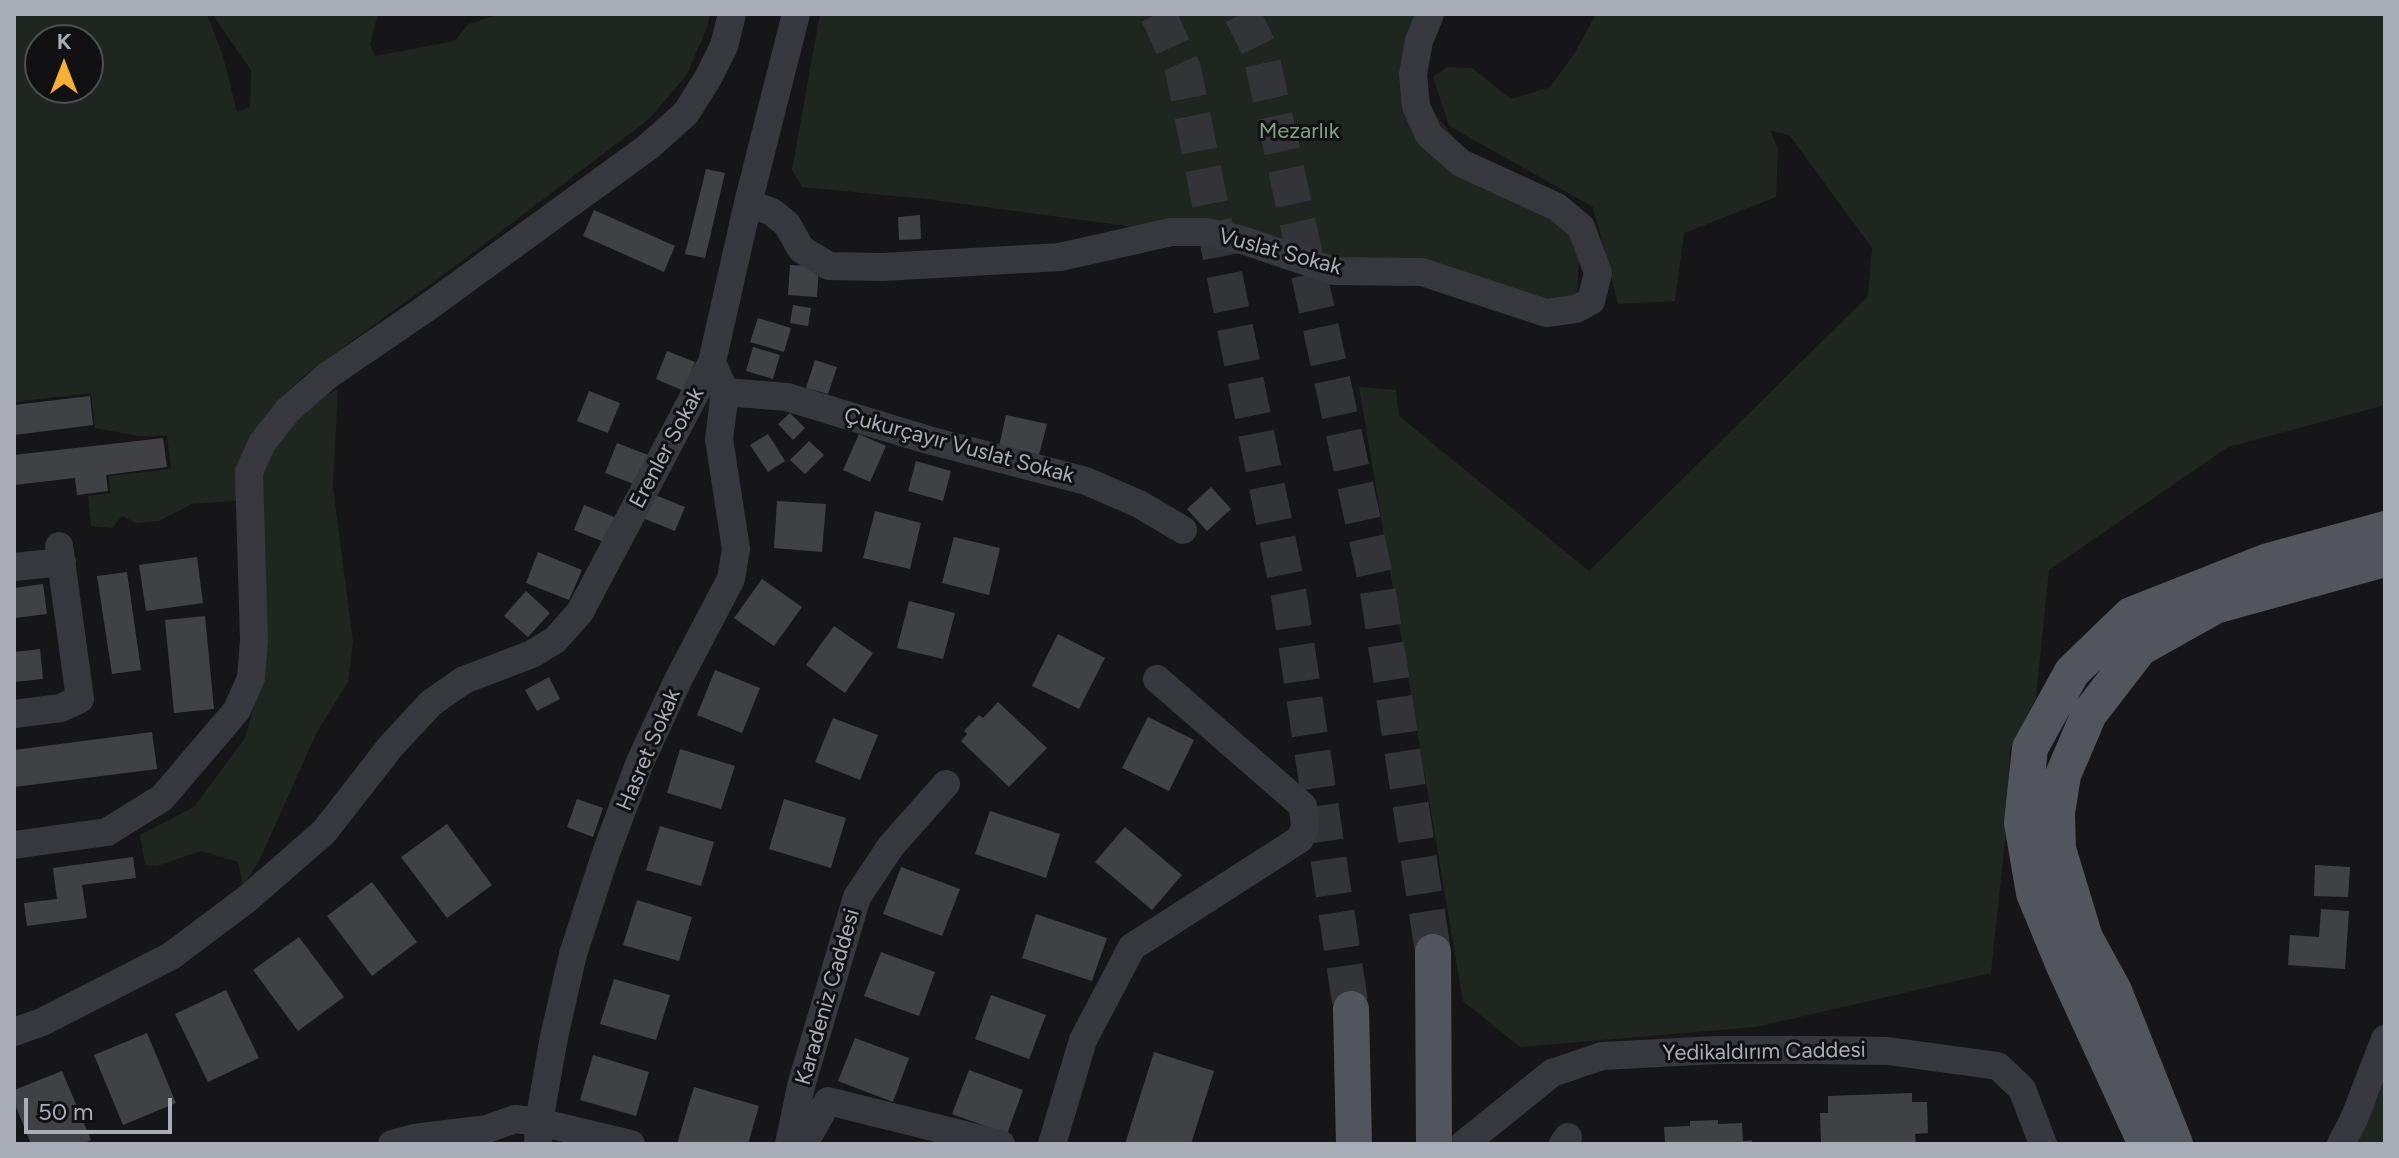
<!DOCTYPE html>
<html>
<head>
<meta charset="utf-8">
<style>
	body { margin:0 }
	#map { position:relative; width:2399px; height:1158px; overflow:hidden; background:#161618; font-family:Figtree,sans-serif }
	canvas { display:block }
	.frame { position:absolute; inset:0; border:16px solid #a8adb8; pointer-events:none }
	.north { position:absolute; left:24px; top:24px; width:80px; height:80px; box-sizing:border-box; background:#111113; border:2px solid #4d4f55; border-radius:50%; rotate:0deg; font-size:22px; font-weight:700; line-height:32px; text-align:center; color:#a8adb8 }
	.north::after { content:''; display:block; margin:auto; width:28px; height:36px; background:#f2b134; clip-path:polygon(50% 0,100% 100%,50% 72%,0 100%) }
	.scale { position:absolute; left:24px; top:1098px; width:148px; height:36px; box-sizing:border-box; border:4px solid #a8adb8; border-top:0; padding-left:10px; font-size:24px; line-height:28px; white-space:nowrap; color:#a8adb8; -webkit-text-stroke:6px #111113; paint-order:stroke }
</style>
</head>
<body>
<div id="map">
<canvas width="2399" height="1158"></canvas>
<div class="frame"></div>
<div class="north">K</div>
<div class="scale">50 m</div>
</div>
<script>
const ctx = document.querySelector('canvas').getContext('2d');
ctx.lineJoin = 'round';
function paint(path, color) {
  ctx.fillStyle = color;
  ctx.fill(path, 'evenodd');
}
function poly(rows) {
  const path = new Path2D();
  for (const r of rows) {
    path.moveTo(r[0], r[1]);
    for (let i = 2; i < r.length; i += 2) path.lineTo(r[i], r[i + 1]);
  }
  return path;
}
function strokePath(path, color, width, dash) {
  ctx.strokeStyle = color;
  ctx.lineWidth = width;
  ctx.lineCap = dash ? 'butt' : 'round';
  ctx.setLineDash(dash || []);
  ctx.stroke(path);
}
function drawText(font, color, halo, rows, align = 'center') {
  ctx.font = font + ' Figtree,sans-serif';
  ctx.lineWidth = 6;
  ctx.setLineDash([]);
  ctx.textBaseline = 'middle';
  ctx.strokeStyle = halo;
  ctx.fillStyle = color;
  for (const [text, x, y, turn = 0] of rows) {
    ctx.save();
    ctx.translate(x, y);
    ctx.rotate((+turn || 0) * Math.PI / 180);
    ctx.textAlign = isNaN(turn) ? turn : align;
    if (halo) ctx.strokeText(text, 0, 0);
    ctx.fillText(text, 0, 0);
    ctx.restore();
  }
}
const green = poly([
	[14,14,207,14,223,56,237,112,250,107,251,70,212,14,378,14,370,44,375,56,455,41,468,24,501,14,710,14,707,28,686,76,649,119,462,261,305,375,273,406,249,455,245,500,192,504,159,521,136,523,122,516,112,528,91,526,88,496,110,493,109,476,171,469,167,436,138,436,95,428,91,393,14,402],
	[40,40,88,40,88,88,40,88],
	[820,14,1443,14,1415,90,1485,175,1581,227,1576,309,1171,232,926,199,802,187,792,170],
	[1596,14,2385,14,2385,405,2228,447,2049,570,2036,698,2010,749,2007,822,1991,973,1756,1027,1520,1047,1463,1001,1359,387,1396,390,1399,416,1589,571,1868,296,1872,248,1790,136,1770,130,1778,149,1776,197,1684,233,1675,301,1618,304,1593,207,1449,126,1433,77,1447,67,1472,68,1511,99,1550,87,1574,54],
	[338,389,333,487,353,642,348,682,317,732,259,861,243,886,238,862,201,851,157,866,145,865,140,835,194,807,245,738,258,692,254,474,307,405],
	[2385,1080,2385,1144,2357,1144]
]);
const building = poly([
	[706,169,725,173,705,258,685,254],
	[594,210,675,246,664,272,583,236],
	[920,215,921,239,899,240,898,217],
	[790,265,819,266,817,297,788,295],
	[793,305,811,308,808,326,790,323],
	[758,318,791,328,784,352,750,342],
	[753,347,780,355,773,379,746,371],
	[667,351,695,362,684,391,656,379],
	[815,360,837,367,828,394,806,388],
	[589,391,620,403,608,433,577,421],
	[90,396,93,425,14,435,14,405],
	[790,413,805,428,793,440,778,424],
	[1006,415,1047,424,1039,455,999,446],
	[768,434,785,461,768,472,750,445],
	[859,434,886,446,870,482,843,470],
	[163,438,167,467,106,475,108,491,77,495,75,478,14,485,14,455],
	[809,441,824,455,805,474,790,460],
	[617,443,648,455,636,485,605,473],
	[916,461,951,471,943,501,908,491],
	[1211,487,1231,509,1207,531,1187,509],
	[650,493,685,507,675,531,640,517],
	[777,501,826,504,822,552,774,548],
	[584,505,619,519,609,544,574,530],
	[875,511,921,523,910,569,863,558],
	[954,537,1000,548,989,595,942,583],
	[538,552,582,570,569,600,526,583],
	[197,557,203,603,146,611,139,565],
	[127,572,141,670,112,674,97,576],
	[762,579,802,607,774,646,734,618],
	[43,584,47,614,14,618,14,588],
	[526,591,550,613,528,637,504,616],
	[909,601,955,613,943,659,897,648],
	[205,616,214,709,174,713,165,620],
	[834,626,873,653,845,693,806,665],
	[1058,634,1105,658,1079,709,1032,686],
	[40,649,43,679,14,682,14,652],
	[715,670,760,688,742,733,697,715],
	[549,677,560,699,537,711,525,690],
	[998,702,1047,748,1009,787,961,741,967,734,964,731,979,715,983,718],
	[1148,717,1194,740,1169,791,1122,768],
	[833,718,878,735,860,780,815,762],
	[152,732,157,769,14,787,14,750],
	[680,749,735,766,721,809,667,793],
	[577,799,603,808,593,837,567,827],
	[784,799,846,818,831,868,769,849],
	[990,811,1060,834,1046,878,975,854],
	[447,824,492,885,447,918,401,857],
	[660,826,714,842,701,886,646,870],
	[1125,827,1182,875,1152,910,1095,862],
	[133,857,136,878,82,885,87,918,27,926,24,903,57,899,53,868],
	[2315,865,2350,867,2348,897,2314,896],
	[901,867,960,889,942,936,883,914],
	[372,882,417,942,372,976,327,916],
	[637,900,692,917,679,961,623,945],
	[2321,909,2349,911,2345,969,2288,965,2290,935,2319,937],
	[1036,914,1107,938,1092,981,1022,958],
	[299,937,344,997,298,1031,253,970],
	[881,952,935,972,919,1016,864,996],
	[614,979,670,995,656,1040,600,1024],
	[226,990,259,1058,208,1082,175,1014],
	[991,995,1046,1015,1029,1059,975,1039],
	[147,1033,176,1103,123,1125,94,1055],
	[855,1038,909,1058,893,1102,838,1081],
	[1154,1052,1214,1071,1191,1144,1125,1144],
	[593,1055,649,1072,636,1116,580,1100],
	[969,1070,1023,1090,1007,1134,952,1114],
	[62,1071,91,1140,82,1144,31,1144,14,1102,14,1090],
	[694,1087,759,1106,748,1144,677,1144],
	[1912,1093,1912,1102,1927,1102,1928,1133,1915,1134,1916,1144,1821,1144,1820,1113,1828,1113,1828,1096],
	[1718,1120,1718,1124,1742,1123,1743,1141,1752,1140,1752,1144,1665,1144,1664,1127,1690,1126,1690,1121]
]);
const majorTunnel = poly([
	[1158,14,1183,69,1289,596,1351,1009],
	[1242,14,1260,50,1377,585,1433,952]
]);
const minor = poly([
	[748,203,772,212,787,224,801,249,829,266,883,267,1060,257,1171,232,1206,232,1242,240,1334,271,1422,272,1546,313,1576,309,1591,301,1598,273,1581,227,1557,207,1461,163,1429,135,1416,106,1413,74,1419,41,1430,14],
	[725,392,787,397,928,440,1086,481,1139,504,1183,530],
	[14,567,62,562],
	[14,714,61,708,80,699,59,546],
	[14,845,107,832,162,798,237,710,251,678,254,640,249,472,262,443,288,410,327,376,428,307,648,147,686,113,708,78,724,46,732,14],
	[14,1032,42,1022,171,956,247,899,324,832,391,746,431,703,464,680,532,654,555,640,580,612,712,362,748,203,796,14],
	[392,1144,414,1138,487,1129,515,1119,539,1122,631,1144],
	[538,1144,539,1122,554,1037,573,954,606,853,640,762,679,678,731,579,736,549,719,439,725,392,712,362],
	[789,1144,801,1086,857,897,891,846,946,784],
	[804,1144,828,1101,1001,1144],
	[1052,1144,1083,1040,1132,947,1300,839,1305,827,1303,806,1157,679],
	[1464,1144,1552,1073,1602,1056,1717,1050,1814,1050,1888,1051,1998,1066,2022,1089,2043,1144],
	[1563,1144,1568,1137],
	[2341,1144,2354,1119,2385,1039]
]);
const major = poly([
	[1433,952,1434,1144],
	[1351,1009,1354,1144],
	[2146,1144,2065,968,2034,893,2022,823,2030,748,2072,672,2131,615,2268,561,2385,529],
	[2175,1144,2114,991,2085,938,2058,849,2057,813,2063,775,2089,714,2140,648,2215,606,2385,559]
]);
const parkNames = [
	["Mezarlık",1299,132]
];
const streetNames = [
	["Vuslat Sokak",1280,252,15],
	["Çukurçayır Vuslat Sokak",959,446,15],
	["Erenler Sokak",667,448,-62],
	["Hasret Sokak",649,750,-67],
	["Karadeniz Caddesi",828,997,-74],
	["Yedikaldırım Caddesi",1764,1052,-1]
];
paint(green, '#1e261f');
paint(building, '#404145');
strokePath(majorTunnel, '#333438', 36, [36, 18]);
strokePath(minor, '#37383d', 28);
strokePath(major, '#53555c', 36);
drawText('22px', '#7fa381', '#111113', parkNames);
drawText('22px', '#a8adb8', '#111113', streetNames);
</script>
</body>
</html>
